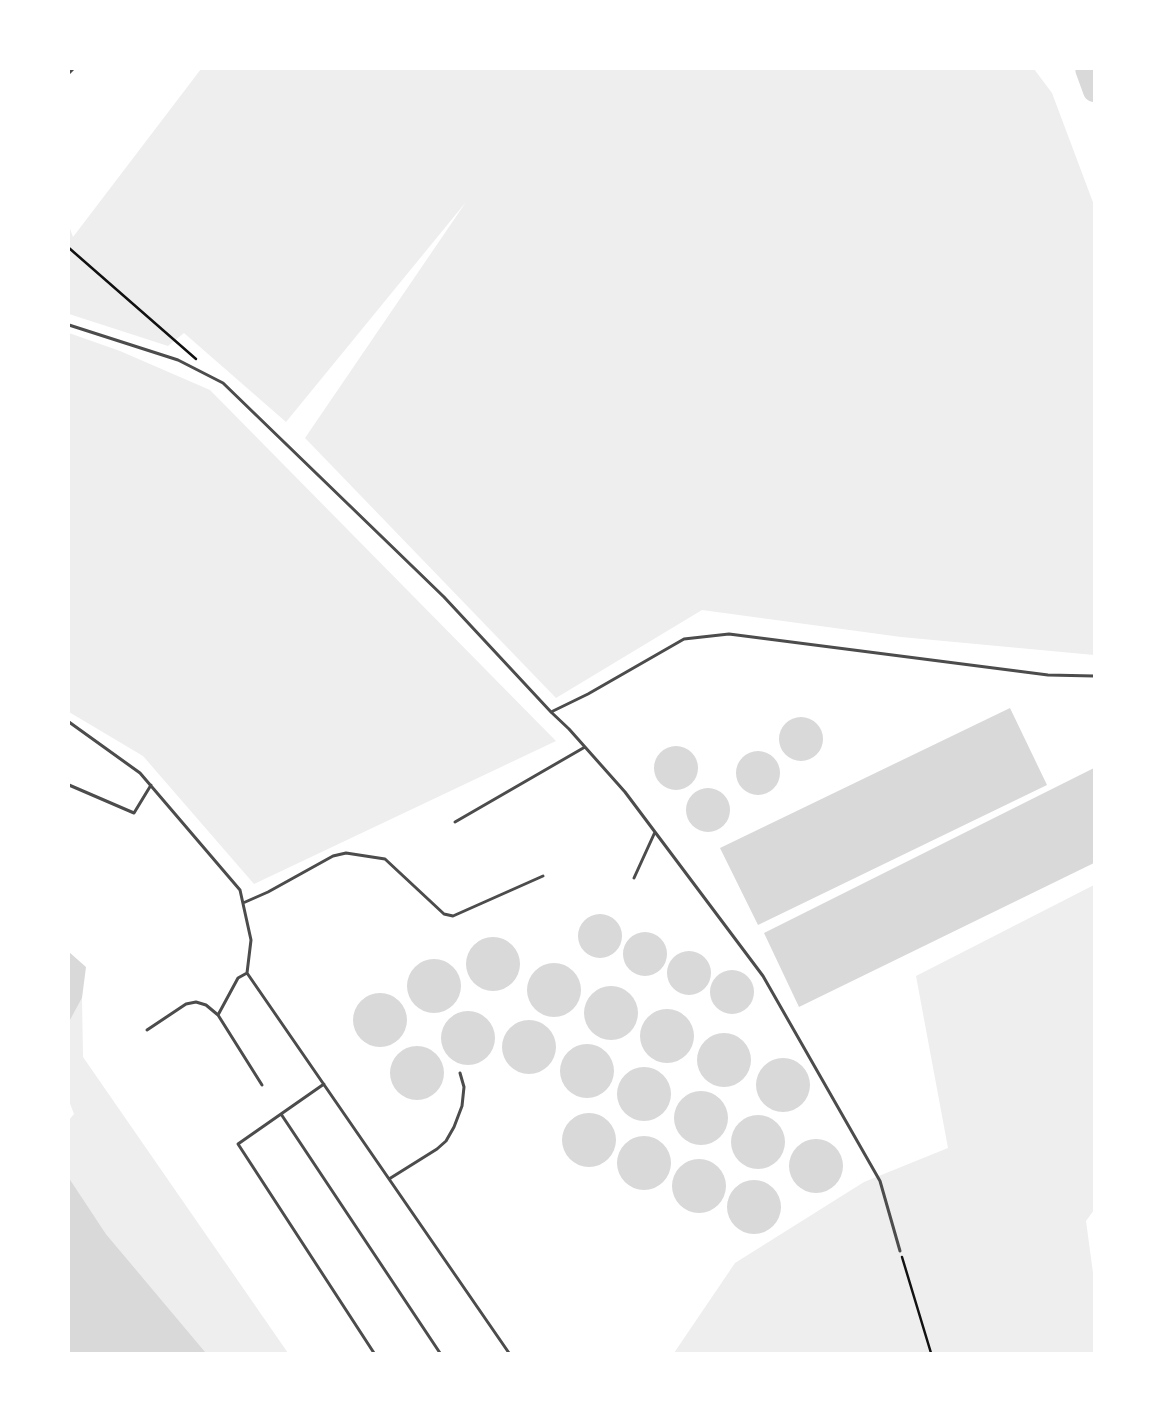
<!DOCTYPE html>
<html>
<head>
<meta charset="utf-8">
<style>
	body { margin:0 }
	#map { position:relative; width:1163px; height:1422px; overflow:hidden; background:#fff; font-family:Quicksand,sans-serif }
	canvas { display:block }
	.frame { position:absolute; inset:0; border:70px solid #fff; pointer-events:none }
</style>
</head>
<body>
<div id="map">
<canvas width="1163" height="1422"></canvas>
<div class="frame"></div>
</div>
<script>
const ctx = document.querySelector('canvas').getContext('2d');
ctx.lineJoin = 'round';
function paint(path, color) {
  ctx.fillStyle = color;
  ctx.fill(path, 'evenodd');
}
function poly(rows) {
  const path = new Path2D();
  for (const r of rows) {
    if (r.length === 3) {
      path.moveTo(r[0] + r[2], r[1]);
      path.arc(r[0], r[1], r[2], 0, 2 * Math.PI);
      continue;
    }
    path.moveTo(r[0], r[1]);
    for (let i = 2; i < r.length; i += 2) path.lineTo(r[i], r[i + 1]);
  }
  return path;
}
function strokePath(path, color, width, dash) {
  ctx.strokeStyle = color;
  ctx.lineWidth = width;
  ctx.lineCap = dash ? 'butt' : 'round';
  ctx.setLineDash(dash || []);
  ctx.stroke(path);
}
const green = poly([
	[201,69,1034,69,1052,93,1094,205,1094,655,901,637,702,610,556,698,305,438,466,202,286,422,184,333,168,346,69,314,69,226,73,237],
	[69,333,120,351,210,390,556,741,254,884,143,756,69,712],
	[1094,885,1094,1210,1086,1221,1094,1280,1094,1353,674,1353,735,1263,864,1182,948,1148,916,976],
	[82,998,83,1057,288,1353,206,1353,106,1234,69,1178,69,1120,74,1114,69,1101,69,1022]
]);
const water = poly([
	[1010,708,1047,785,758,925,720,848],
	[801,739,22],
	[676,768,22],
	[758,773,22],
	[1094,768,1094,863,799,1007,764,933],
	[708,810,22],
	[600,936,22],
	[645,954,22],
	[493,964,27],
	[689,973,22],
	[69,952,86,967,82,998,69,1022],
	[434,986,27],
	[554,990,27],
	[732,992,22],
	[611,1013,27],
	[380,1020,27],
	[667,1036,27],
	[468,1038,27],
	[529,1047,27],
	[724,1060,27],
	[587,1071,27],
	[417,1073,27],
	[783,1085,27],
	[644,1094,27],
	[701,1118,27],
	[589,1140,27],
	[758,1142,27],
	[644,1163,27],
	[816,1166,27],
	[699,1186,27],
	[69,1178,106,1234,206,1353,69,1353],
	[754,1207,27]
]);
const river = poly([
	[1086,69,1094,91]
]);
const path = poly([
	[69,248,196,359],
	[902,1257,931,1353]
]);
const service = poly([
	[69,73,73,69],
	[69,325,178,360,223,383,444,597,551,712,569,729,625,792,763,976,880,1181,900,1251],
	[551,712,588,694,684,639,729,634,1048,675,1094,676],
	[69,722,140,773,240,890,251,940,247,973,509,1353],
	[69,785,134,813,151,785],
	[455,822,585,747],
	[634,878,655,832],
	[243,903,268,892,333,856,346,853,385,859,444,914,453,916,543,876],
	[218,1015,238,978,247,973],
	[147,1030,186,1004,196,1002,206,1005,218,1015,262,1085],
	[324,1084,238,1144,374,1353],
	[281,1114,440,1353],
	[389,1179,437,1149,446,1141,454,1127,462,1106,464,1087,460,1073]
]);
paint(green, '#eee');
paint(water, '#d9d9d9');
strokePath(river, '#d9d9d9', 22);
strokePath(path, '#111', 2.5);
strokePath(service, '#4c4c4c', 3);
</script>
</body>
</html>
